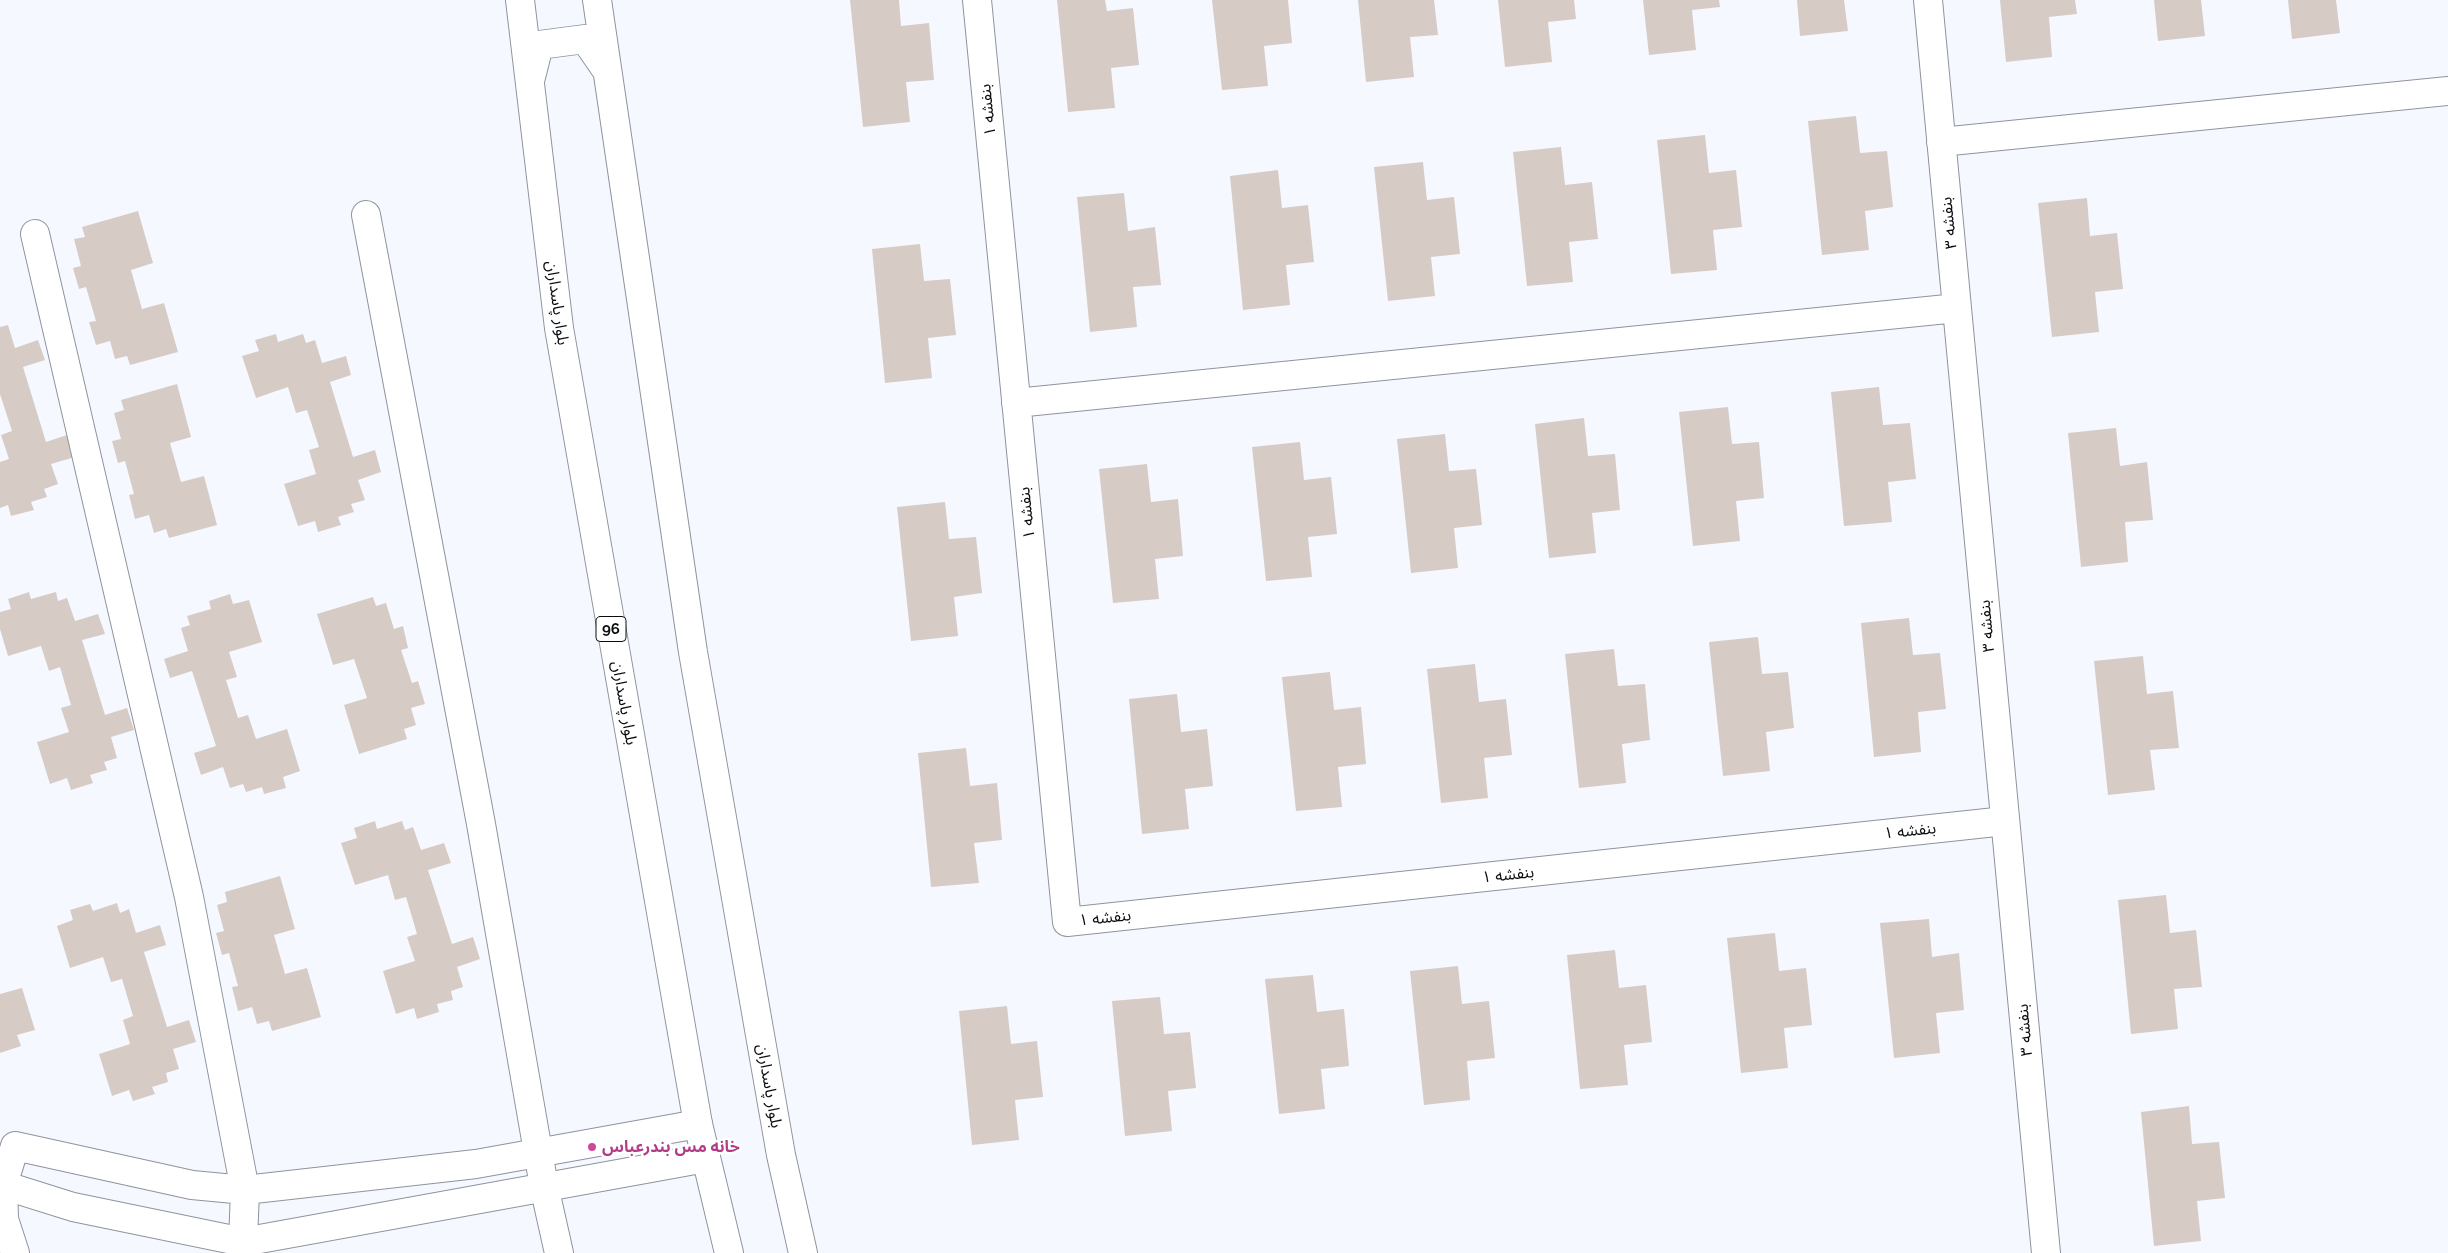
<!DOCTYPE html>
<html>
<head>
<meta charset="utf-8">
<style>
	body { margin:0 }
	canvas { display:block; background:#f5f9ff }
</style>
</head>
<body>
<canvas width="2448" height="1253"></canvas>
<script>
const ctx = document.querySelector('canvas').getContext('2d');
ctx.lineJoin = 'round';
function paint(path, color) {
  ctx.fillStyle = color;
  ctx.fill(path, 'evenodd');
}
function poly(rows) {
  const path = new Path2D();
  for (const r of rows) {
    path.moveTo(r[0], r[1]);
    for (let i = 2; i < r.length; i += 2) path.lineTo(r[i], r[i + 1]);
  }
  return path;
}
function strokePath(path, color, width, dash) {
  ctx.strokeStyle = color;
  ctx.lineWidth = width;
  ctx.lineCap = dash ? 'butt' : 'round';
  ctx.setLineDash(dash || []);
  ctx.stroke(path);
}
function drawText(font, color, halo, rows, align = 'center') {
  ctx.font = font + ' Raleway,"Noto Sans Arabic",sans-serif';
  ctx.lineWidth = 5;
  ctx.setLineDash([]);
  ctx.textBaseline = 'middle';
  ctx.strokeStyle = halo;
  ctx.fillStyle = color;
  for (const [text, x, y, turn = 0] of rows) {
    ctx.save();
    ctx.translate(x, y);
    ctx.rotate((+turn || 0) * Math.PI / 180);
    ctx.textAlign = isNaN(turn) ? turn : align;
    if (halo) ctx.strokeText(text, 0, 0);
    ctx.fillText(text, 0, 0);
    ctx.restore();
  }
}
const building = poly([
	[850,0,899,0,901,26,929,23,934,80,906,82,910,122,863,127],
	[1057,0,1105,0,1107,11,1133,8,1139,65,1111,68,1115,108,1068,112],
	[1212,0,1288,0,1292,43,1264,46,1268,86,1222,90],
	[1358,0,1434,0,1438,35,1410,37,1414,77,1366,82],
	[1498,0,1574,0,1576,19,1548,22,1552,62,1505,67],
	[1643,0,1719,0,1720,7,1692,10,1696,50,1649,55],
	[1797,0,1844,0,1848,31,1800,36],
	[2000,0,2075,0,2077,14,2049,17,2052,57,2006,62],
	[2154,0,2201,0,2205,36,2158,41],
	[2288,0,2336,0,2340,33,2292,39],
	[1856,116,1860,153,1887,151,1893,207,1865,211,1869,250,1822,255,1808,121],
	[1705,135,1709,173,1736,170,1742,227,1713,230,1717,270,1671,274,1657,140],
	[1561,147,1565,185,1592,182,1598,239,1569,242,1573,282,1527,286,1513,152],
	[1423,162,1427,200,1454,197,1460,254,1431,257,1435,296,1388,301,1374,167],
	[1278,170,1282,208,1308,205,1314,262,1286,265,1290,305,1243,310,1230,176],
	[1124,193,1128,231,1155,227,1161,285,1133,287,1137,327,1090,332,1077,197],
	[2087,198,2090,236,2117,233,2123,289,2095,292,2099,332,2052,337,2038,203],
	[138,211,153,263,131,270,142,309,164,303,178,352,130,365,127,356,115,359,110,341,96,345,89,322,96,321,86,287,79,289,73,268,81,266,74,239,85,237,82,227],
	[920,244,924,281,950,279,956,335,928,338,932,378,885,383,872,249],
	[8,325,15,348,38,340,45,360,23,367,46,442,67,435,75,457,51,464,58,484,44,489,47,497,31,502,34,510,11,516,8,505,0,508,0,462,9,459,1,435,12,431,0,394,0,327],
	[276,334,278,342,303,334,306,343,315,340,322,363,346,356,351,375,330,382,353,457,375,450,381,472,358,480,365,500,351,504,354,512,338,517,341,525,318,532,315,521,298,526,284,484,316,474,309,450,319,447,307,410,296,413,288,387,256,398,242,356,259,351,255,340],
	[177,384,191,437,170,443,181,482,204,476,217,525,169,538,166,529,154,533,149,515,135,519,129,495,134,494,125,461,118,463,112,441,121,439,114,413,124,410,121,400],
	[1879,387,1883,425,1910,423,1916,479,1888,482,1892,522,1844,526,1831,392],
	[1728,407,1732,444,1759,442,1764,498,1736,501,1740,541,1693,546,1679,412],
	[1584,418,1588,456,1615,454,1620,510,1592,513,1596,553,1549,558,1535,424],
	[2116,428,2120,466,2147,462,2153,520,2125,522,2128,562,2081,567,2068,433],
	[1445,434,1449,471,1476,469,1482,525,1454,528,1458,568,1411,573,1397,439],
	[1300,442,1304,480,1331,477,1337,534,1308,537,1312,577,1266,581,1252,447],
	[1147,464,1151,502,1178,499,1183,556,1155,559,1159,599,1113,603,1099,469],
	[945,502,949,539,976,537,982,593,954,597,958,636,911,641,897,507],
	[29,592,31,599,56,592,58,601,67,598,75,621,98,614,105,634,82,640,105,715,127,708,134,730,111,737,117,758,104,762,107,770,90,775,93,783,71,790,67,778,50,784,37,742,69,732,61,708,71,705,60,667,49,671,41,646,8,656,0,629,0,612,11,609,8,599],
	[230,594,233,604,249,600,262,642,229,652,237,677,226,680,238,718,248,715,256,739,287,729,300,771,283,777,286,788,264,794,262,787,246,792,243,784,230,788,223,767,201,775,194,753,216,746,192,671,170,678,164,659,188,651,181,628,190,625,187,616,211,609,209,601],
	[373,597,376,606,386,603,394,629,403,626,408,648,401,650,412,683,418,681,425,704,411,708,416,725,404,729,407,739,359,754,344,705,367,698,354,659,333,665,317,614],
	[1909,618,1913,655,1940,653,1946,709,1918,712,1921,752,1874,757,1861,623],
	[1758,637,1762,674,1788,672,1794,728,1766,732,1770,771,1723,776,1709,642],
	[1614,649,1618,686,1645,684,1650,740,1622,744,1626,783,1579,788,1565,654],
	[2143,656,2147,694,2173,691,2179,748,2150,750,2155,790,2108,795,2094,661],
	[1475,664,1479,702,1506,699,1512,755,1484,758,1488,798,1441,803,1427,669],
	[1330,672,1334,710,1361,707,1366,764,1338,767,1342,807,1296,811,1282,677],
	[1177,694,1181,732,1207,729,1213,786,1185,789,1189,829,1142,834,1129,699],
	[966,748,970,786,997,783,1002,840,974,843,979,883,931,887,918,753],
	[375,821,377,829,402,821,405,830,413,827,421,850,444,843,451,863,428,870,452,944,473,937,480,959,457,967,463,987,451,991,453,1000,437,1004,439,1012,417,1019,414,1008,396,1014,383,971,415,961,407,937,417,934,406,897,395,900,388,875,355,885,341,843,357,838,354,828],
	[280,876,295,929,274,935,285,974,307,968,321,1017,272,1031,269,1021,257,1024,252,1007,238,1011,232,987,238,986,229,953,222,955,216,933,224,931,217,905,227,902,225,892],
	[2166,895,2170,933,2196,930,2202,987,2174,989,2178,1029,2131,1034,2118,900],
	[117,903,120,913,129,909,136,933,160,925,166,945,144,952,167,1027,189,1020,196,1042,173,1049,179,1069,166,1073,168,1082,152,1087,155,1094,133,1101,129,1090,112,1096,99,1054,130,1044,123,1020,133,1016,122,979,111,982,103,957,70,968,57,926,73,920,70,910,90,904,93,911],
	[1929,919,1932,957,1959,953,1964,1010,1936,1013,1940,1053,1894,1058,1880,923],
	[1775,933,1779,971,1806,968,1812,1025,1784,1028,1788,1068,1741,1073,1727,938],
	[1615,950,1619,988,1646,985,1652,1042,1624,1045,1628,1085,1580,1089,1567,955],
	[1458,966,1462,1004,1489,1001,1495,1058,1467,1061,1470,1100,1424,1105,1410,971],
	[1313,975,1317,1012,1344,1009,1349,1066,1321,1069,1325,1109,1279,1114,1265,979],
	[22,988,35,1030,17,1035,21,1046,0,1053,0,994],
	[1160,997,1164,1034,1190,1032,1196,1088,1168,1091,1172,1131,1125,1136,1112,1001],
	[1007,1006,1011,1044,1037,1041,1043,1097,1015,1100,1019,1140,972,1145,959,1011],
	[2189,1106,2192,1144,2219,1142,2225,1198,2197,1201,2201,1241,2154,1246,2141,1112]
]);
const minor = poly([
	[977,0,1067,922,2005,821],
	[1928,0,2046,1253],
	[1941,142,2448,91],
	[366,215,481,824,544,1186,559,1253],
	[35,234,189,897,245,1190],
	[1016,403,1957,308],
	[3,1185,4,1219,15,1253]
]);
const tertiary = poly([
	[698,1124,476,1164,245,1190,192,1185,15,1146,3,1185,73,1207,243,1242,706,1158],
	[243,1242,245,1190]
]);
const trunk = poly([
	[520,0,559,328,698,1124,729,1253],
	[597,0,693,652,781,1155,803,1253],
	[531,77,539,45,585,39,605,68]
]);
const markers = [
	[592,1147,5,"#d1479c"]
];
const shields = [
	[611,629,30]
];
const shieldNames = [
	["96",611,629]
];
const streetNames = [
	["بنفشه ۱",988,110,-96],
	["بنفشه ۳",1949,223,-96],
	["بلوار پاسداران",557,303,82],
	["بنفشه ۱",1027,513,-96],
	["بنفشه ۳",1987,626,-95],
	["بلوار پاسداران",624,703,80],
	["بنفشه ۱",1910,831,-6],
	["بنفشه ۱",1508,875,-6],
	["بنفشه ۱",1105,918,-6],
	["بنفشه ۳",2025,1030,-95],
	["بلوار پاسداران",769,1086,80]
];
const hotelNames = [
	["خانه مس بندرعباس",602,1147]
];
paint(building, '#d7cbc6');
strokePath(minor, '#8e949d', 30);
strokePath(tertiary, '#8e949d', 30);
strokePath(trunk, '#8e949d', 30);
strokePath(minor, '#fff', 28);
strokePath(tertiary, '#fff', 28);
strokePath(trunk, '#fff', 28);
for (const [x, y, r, color] of markers) {
  const dot = new Path2D();
  dot.arc(x, y, r, 0, 2 * Math.PI);
  ctx.fillStyle = color;
  ctx.fill(dot);
  strokePath(dot, '#fff', 2);
}
for (const [x, y, w] of shields) {
  const box = new Path2D();
  box.roundRect(x - w / 2, y - 12.5, w, 25, 4);
  ctx.fillStyle = '#fff';
  ctx.fill(box);
  strokePath(box, '#0a0d0f', 1);
}
drawText('bold 15px', '#0a0d0f', null, shieldNames);
drawText('16px', '#0a0d0f', '#fff', streetNames);
drawText('bold 16px', '#b23c85', '#fff', hotelNames, 'left');
</script>
</body>
</html>
